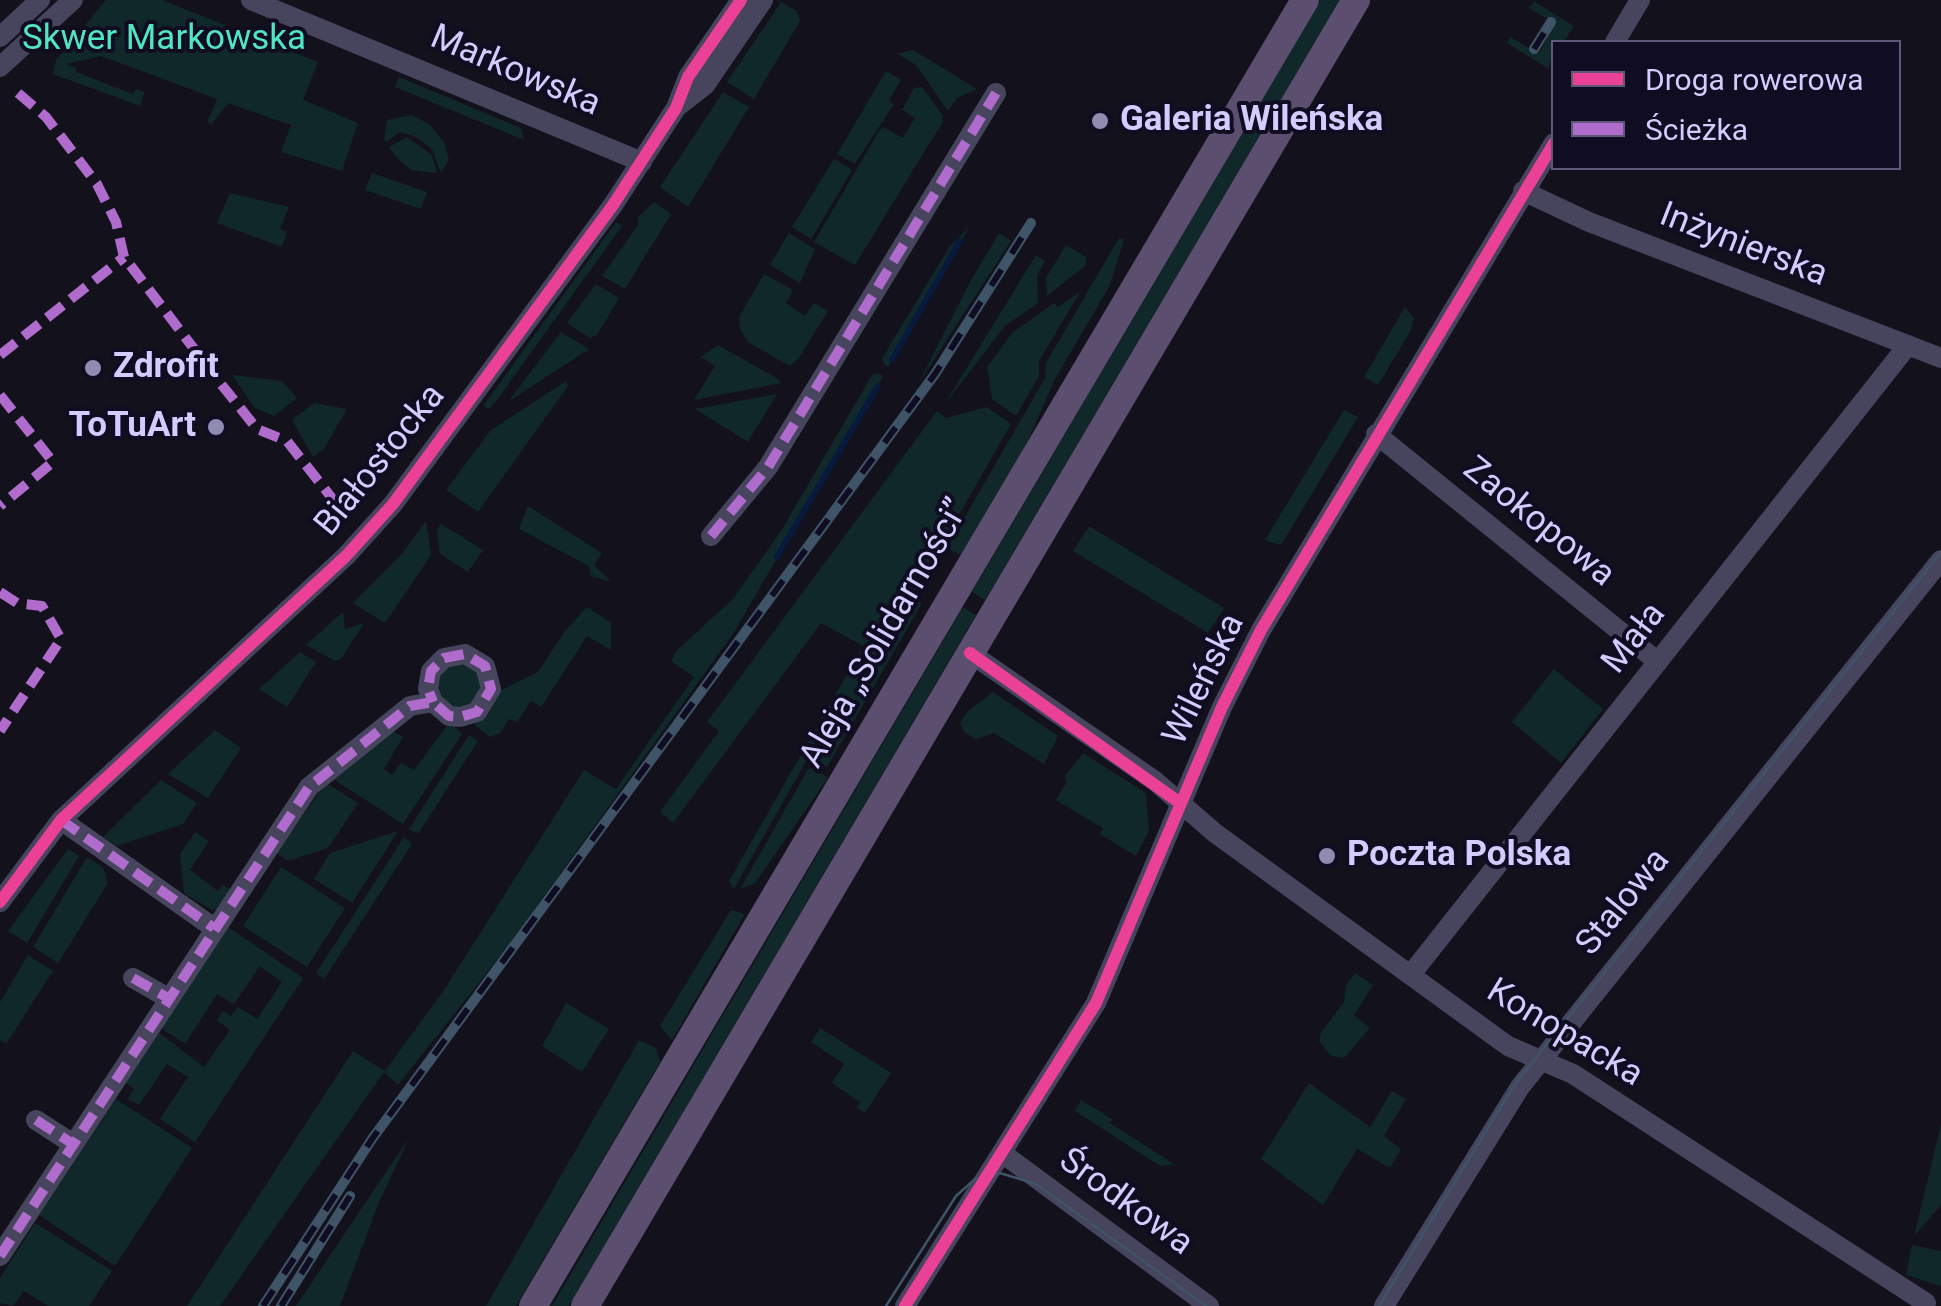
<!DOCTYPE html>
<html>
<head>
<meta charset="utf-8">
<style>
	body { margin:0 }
	#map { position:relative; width:1941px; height:1306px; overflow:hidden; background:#13111c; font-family:Roboto,sans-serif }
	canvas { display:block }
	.legend { position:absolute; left:1551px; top:40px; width:350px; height:130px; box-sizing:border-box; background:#100c21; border:2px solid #5e597a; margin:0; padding:12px 18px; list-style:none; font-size:30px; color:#d3ccff }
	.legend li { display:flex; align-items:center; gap:20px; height:50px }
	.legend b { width:50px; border:2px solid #5e597a }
</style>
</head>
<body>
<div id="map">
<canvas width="1941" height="1306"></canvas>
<ul class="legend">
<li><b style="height:12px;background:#ea4096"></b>Droga rowerowa</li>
<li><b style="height:12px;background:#b06ccc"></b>Ścieżka</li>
</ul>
</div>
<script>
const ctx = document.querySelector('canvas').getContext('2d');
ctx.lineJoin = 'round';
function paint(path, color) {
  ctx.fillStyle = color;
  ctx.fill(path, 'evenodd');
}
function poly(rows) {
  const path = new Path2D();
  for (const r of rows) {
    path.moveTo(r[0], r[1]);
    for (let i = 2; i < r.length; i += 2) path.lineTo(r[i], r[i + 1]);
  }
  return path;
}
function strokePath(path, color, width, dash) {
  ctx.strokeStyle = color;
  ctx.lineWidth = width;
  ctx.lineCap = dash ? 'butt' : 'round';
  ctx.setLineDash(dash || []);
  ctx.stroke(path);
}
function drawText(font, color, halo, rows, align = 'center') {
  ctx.font = font + ' Roboto,sans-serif';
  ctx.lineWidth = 8;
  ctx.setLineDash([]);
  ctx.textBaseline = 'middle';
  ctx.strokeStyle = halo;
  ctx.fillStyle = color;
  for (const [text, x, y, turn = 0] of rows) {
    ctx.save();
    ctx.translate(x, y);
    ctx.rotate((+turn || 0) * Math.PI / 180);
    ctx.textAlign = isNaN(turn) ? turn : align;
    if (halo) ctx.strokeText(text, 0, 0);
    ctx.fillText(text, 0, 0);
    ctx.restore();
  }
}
const green = poly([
	[106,0,162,0,318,62,303,100,358,123,342,171,281,152,291,125,228,103,212,124,207,122,217,99,101,56,66,64,76,68,76,72,133,94,136,89,145,92,140,106,53,74,56,60],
	[1321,0,1340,0,985,600,972,592],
	[781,2,797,11,800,21,754,99,727,82],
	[1535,2,1574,26,1564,42,1554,42,1549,69,1507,43,1511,37,1537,53,1541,50,1555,23,1528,8],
	[913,50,977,89,957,98,948,111,916,65,897,54],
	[886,71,901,80,889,100,894,104,855,164,837,154],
	[399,77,521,128,524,140,395,87],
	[922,87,943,116,942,123,855,265,814,242,879,131,883,127,903,138,915,118,902,110,914,88],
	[723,92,749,107,688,207,660,187],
	[412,115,429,124,444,142,449,160,441,173,432,149,414,136,400,132,386,142,384,139,387,120],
	[407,137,432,155,437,173,411,170,395,156,389,147],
	[834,159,852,170,811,239,792,227],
	[372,173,427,192,421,209,365,190],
	[230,193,289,207,280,229,287,232,282,247,217,223],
	[654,202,671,214,625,289,602,276,638,225,638,217],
	[616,222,622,226,497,400,489,409,483,406],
	[970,226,888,367,884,364,882,358,950,246],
	[789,233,815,249,800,283,770,265],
	[999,233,1011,241,917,386,970,282],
	[1119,238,1124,239,1110,285,1055,379,1022,454,961,555,947,548,1045,378,1046,363],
	[1066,245,1086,257,1086,265,1047,296,1046,278],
	[1036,255,1045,261,1037,275,1038,303,1005,326,944,405],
	[764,274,793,290,786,303,805,316,814,303,828,311,799,358,790,366,748,342,740,329,739,317],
	[596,284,619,298,597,335,590,338,567,323],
	[1080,292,1039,361,1039,376,1016,416,992,399,987,367,1012,333,1054,303,1058,307],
	[1405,307,1414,318,1410,332,1378,385,1364,377],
	[561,332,589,349,508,402],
	[718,345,778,379,781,383,694,400,715,366,701,357],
	[878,373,883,376,733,634,508,946,398,1085,384,1072,220,1306,187,1306,353,1051,385,1071,444,990,584,770,616,789,694,677,671,661,677,650,733,599,781,531,872,375],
	[232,375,282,381,297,398,274,416,255,408],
	[566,381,568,386,478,512,446,490,491,430],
	[777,394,748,442,695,409],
	[314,403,347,409,324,449,313,457,292,420],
	[987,407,1011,424,912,597,922,603,827,767,808,758,734,889,729,881,863,646,821,623,673,823,660,812,719,731,707,722,937,411,946,418],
	[1344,410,1358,417,1281,545,1265,540],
	[528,506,602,553,594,565,611,582,591,576,589,566,519,529],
	[426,521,431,555,385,623,353,603,402,554],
	[441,524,483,550,468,572,440,554,437,529],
	[1089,526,1224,608,1208,633,1073,551],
	[587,607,611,623,611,650,587,636,541,707,531,701,517,722,509,719,500,733,490,737,474,725,495,693,538,672,565,631],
	[963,607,976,615,569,1306,552,1306],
	[343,612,345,629,364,623,341,659,335,661,306,645],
	[300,652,316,662,287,707,259,689],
	[472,664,483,683,474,705,458,710,442,704,434,685,443,665],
	[1554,669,1603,709,1561,763,1512,722],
	[993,692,1058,736,1044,764,994,733,976,739,964,732,960,723,968,711],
	[450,722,462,734,403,824,333,779,392,731,403,737,384,769,392,775,401,763,414,770],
	[215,730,241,748,208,798,168,774],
	[469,735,478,741,418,834,409,829],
	[1083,753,1146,793,1149,831,1136,856,1100,834,1103,828,1056,800,1066,783,1065,776],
	[814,768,828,778,755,883,740,889,808,769],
	[161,780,197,803,183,824,117,846,103,837],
	[326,783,358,803,328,848,288,861,276,853],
	[398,831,352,903,314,879,330,853],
	[195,832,209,841,190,870,218,891,223,885,232,890,220,908,212,910,184,893,180,854],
	[404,837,412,844,324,979,316,973],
	[68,849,79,856,27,943,8,931],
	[87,857,103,867,108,883,58,963,33,947],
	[281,867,345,908,307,967,243,926],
	[731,910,745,914,672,1040,660,1026],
	[228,927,303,978,195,1142,160,1119,188,1077,167,1064,139,1105,128,1099,134,1089,126,1083,159,1033,204,1067,230,1030,217,1020,223,1011,231,1016,238,1007,257,1019,282,982,260,966,234,1004,217,994,185,1044,161,1028],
	[28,955,53,971,6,1044,0,1040,0,1002],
	[1355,973,1373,985,1354,1015,1370,1028,1344,1058,1331,1056,1319,1041,1321,1033,1344,1002,1346,985],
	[566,1003,609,1029,582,1072,542,1046],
	[820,1028,891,1073,865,1113,857,1108,860,1102,832,1083,844,1064,811,1042],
	[639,1040,656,1048,660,1062,516,1306,486,1306],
	[1309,1083,1370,1127,1392,1091,1406,1099,1384,1136,1401,1149,1390,1168,1357,1149,1323,1205,1261,1159],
	[116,1099,192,1148,115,1266,39,1215],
	[1081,1100,1112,1119,1110,1123,1174,1164,1160,1166,1075,1111],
	[1941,1124,1941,1205,1914,1236],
	[409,1138,380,1200,340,1306,296,1306],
	[35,1223,112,1271,89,1306,48,1306,24,1291,13,1306,0,1303,0,1278],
	[1912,1245,1941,1251,1941,1286,1906,1275]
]);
const stream = poly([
	[892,360,960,241],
	[777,557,878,386]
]);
const minor = poly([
	[251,0,642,162],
	[0,37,40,0],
	[1615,42,1640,0],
	[0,67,73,0],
	[678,106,705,85,763,0],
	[1523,191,1589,222,1941,358],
	[1376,434,1658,662],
	[711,536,768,467,996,93],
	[970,653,1155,781,1215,833,1508,1046,1573,1074,1926,1303],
	[61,820,214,928],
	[0,902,61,820,346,556,393,504,613,205,676,108,688,77,741,0],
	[1412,973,1908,345],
	[133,978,168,998],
	[36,1120,73,1144],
	[1002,1153,1209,1306],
	[0,1256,309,787,410,706,433,702,449,716,460,717,477,712,491,689,485,666,465,654,444,658,431,671,428,689,433,702],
	[905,1306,1096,1003,1222,707,1261,630,1554,143],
	[1384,1306,1520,1087,1941,560]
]);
const major = poly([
	[533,1306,1305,0],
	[585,1306,1356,0]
]);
const tram = poly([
	[886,1306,956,1196,975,1179,1000,1173,1036,1184,1206,1306],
	[1379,1306,1515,1084,1941,552]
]);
const rail = poly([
	[1534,49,1551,22],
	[263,1306,372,1139,935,374,1031,223],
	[281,1306,350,1196]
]);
const quiet = poly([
	[18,93,46,117,97,184,116,222,124,257,217,379,257,429,287,441,346,516],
	[0,355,124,257],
	[0,395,53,462,0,506],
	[711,536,768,467,996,93],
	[0,592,17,603,42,606,61,639,0,731],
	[61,820,214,928],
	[133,978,168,998],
	[36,1120,73,1144],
	[0,1256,309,787,410,706,433,702,449,716,460,717,477,712,491,689,485,666,465,654,444,658,431,671,428,689,433,702]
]);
const cycleway = poly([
	[970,653,1180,803],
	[0,902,61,820,346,556,393,504,613,205,676,108,688,77,741,0],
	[905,1306,1096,1003,1222,707,1261,630,1554,143]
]);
const markers = [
	[1100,121,10,"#908bb0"],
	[93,368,10,"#908bb0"],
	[216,427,10,"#908bb0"],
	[1327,856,10,"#908bb0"]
];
const parkNames = [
	["Skwer Markowska",164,40]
];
const streetNames = [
	["Markowska",515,72,23],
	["Inżynierska",1743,246,21],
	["Białostocka",381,461,-51],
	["Zaokopowa",1538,523,39],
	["Aleja „Solidarności”",886,634,-60],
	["Mała",1635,639,-52],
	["Wileńska",1205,680,-64],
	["Stalowa",1624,903,-51],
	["Konopacka",1564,1034,31],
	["Środkowa",1125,1203,36]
];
const poiNames = [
	["Galeria Wileńska",1120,121],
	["Zdrofit",113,368],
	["ToTuArt",196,427,"right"],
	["Poczta Polska",1347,856]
];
paint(green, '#102829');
strokePath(stream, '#07193d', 6);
strokePath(minor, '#46455d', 20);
strokePath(major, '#5b4e6f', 28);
strokePath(tram, '#3f5467', 2.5);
strokePath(rail, '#3f5467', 10);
strokePath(rail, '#100c21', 6, [19]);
strokePath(quiet, '#b06ccc', 10, [20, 10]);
strokePath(cycleway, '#ea4096', 12);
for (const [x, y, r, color] of markers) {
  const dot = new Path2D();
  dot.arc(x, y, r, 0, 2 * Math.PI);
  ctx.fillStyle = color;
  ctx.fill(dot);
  strokePath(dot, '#100c21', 4);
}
drawText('35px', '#52e5c4', '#100c21', parkNames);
drawText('35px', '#d3ccff', '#100c21', streetNames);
drawText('bold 35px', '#d3ccff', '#100c21', poiNames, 'left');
</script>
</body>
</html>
